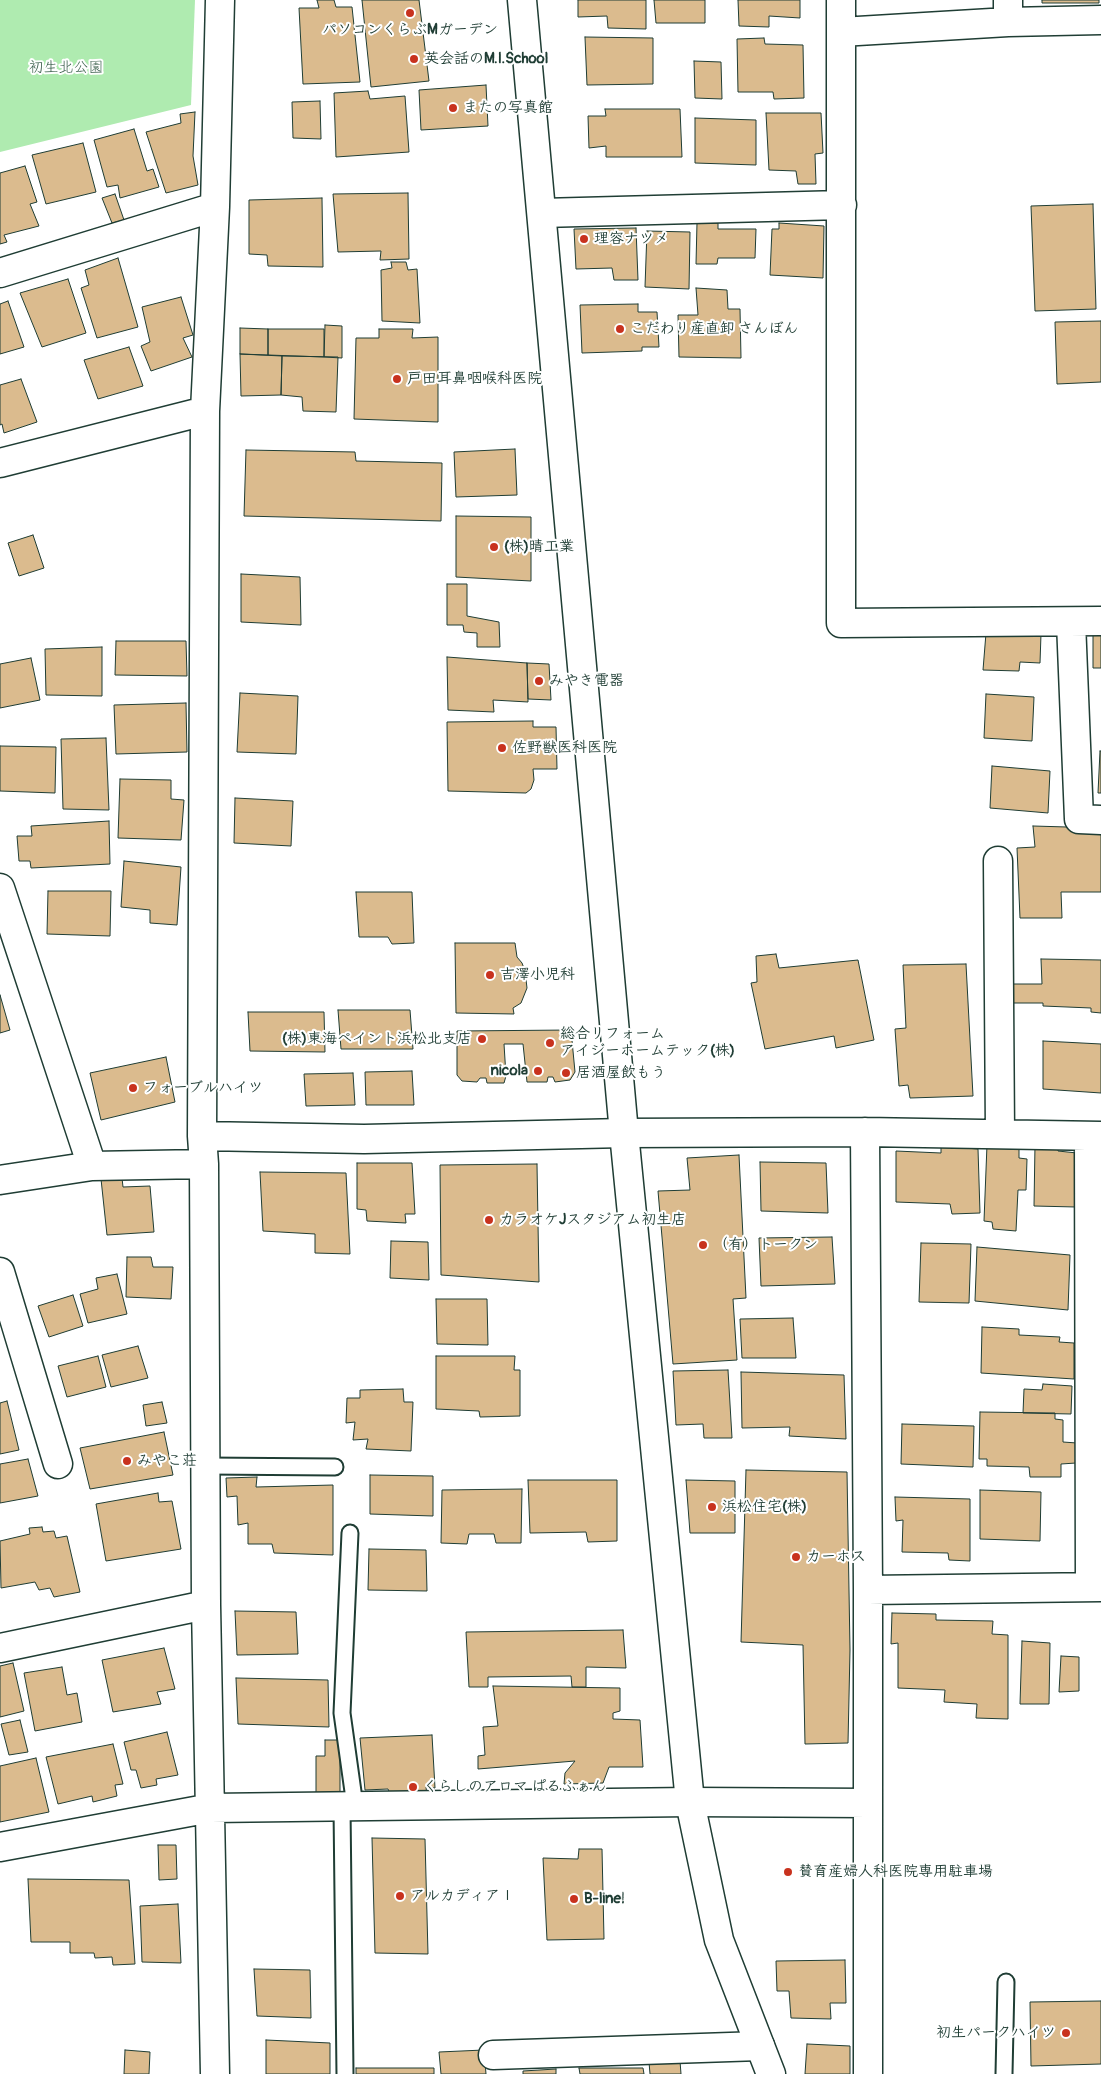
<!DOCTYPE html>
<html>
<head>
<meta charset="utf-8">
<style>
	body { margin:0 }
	canvas { display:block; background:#fff }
</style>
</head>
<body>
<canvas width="1101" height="2074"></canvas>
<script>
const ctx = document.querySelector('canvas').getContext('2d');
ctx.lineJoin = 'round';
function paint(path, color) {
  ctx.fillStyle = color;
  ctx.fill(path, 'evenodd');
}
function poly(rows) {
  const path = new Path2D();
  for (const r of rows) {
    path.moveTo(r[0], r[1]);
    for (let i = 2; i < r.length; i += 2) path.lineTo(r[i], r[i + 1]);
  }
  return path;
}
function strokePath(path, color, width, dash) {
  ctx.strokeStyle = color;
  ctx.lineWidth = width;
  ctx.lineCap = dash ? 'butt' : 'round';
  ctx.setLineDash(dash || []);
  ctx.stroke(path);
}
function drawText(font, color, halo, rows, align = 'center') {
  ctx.font = font + ' Pangolin,"Klee One",sans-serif';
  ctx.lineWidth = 4;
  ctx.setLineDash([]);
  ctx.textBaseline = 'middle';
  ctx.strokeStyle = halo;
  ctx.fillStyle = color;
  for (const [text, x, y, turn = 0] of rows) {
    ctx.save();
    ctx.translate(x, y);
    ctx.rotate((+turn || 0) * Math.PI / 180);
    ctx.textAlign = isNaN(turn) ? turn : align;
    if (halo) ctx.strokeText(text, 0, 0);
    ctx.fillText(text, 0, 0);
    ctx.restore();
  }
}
const green = poly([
	[0,0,195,0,191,105,0,152]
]);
const building = poly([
	[317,0,334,0,336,7,352,7,360,82,303,84,299,8,319,8,317,0],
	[362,0,419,0,429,81,371,87,362,0],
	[578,0,646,0,646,29,608,28,607,16,578,17,578,0],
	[654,0,705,0,705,23,656,23,654,0],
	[738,0,800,0,800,18,769,16,769,27,739,26,738,0],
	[1042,0,1099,0,1099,3,1042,3,1042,0],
	[585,37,653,38,653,84,587,85,585,37],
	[764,38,765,44,803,45,804,98,774,99,773,92,738,92,737,39,764,38],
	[694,61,721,62,722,99,695,98,694,61],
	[486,85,488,126,421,130,419,90,486,85],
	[368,91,370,99,405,96,409,152,336,157,334,93,368,91],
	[320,101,321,139,293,138,292,102,320,101],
	[605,109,680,109,682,157,606,157,606,146,589,148,588,116,606,116,605,109],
	[195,112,193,156,198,185,166,193,146,132,181,123,180,114,195,112],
	[766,113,821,113,823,153,815,154,816,184,798,184,796,171,769,170,766,113],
	[695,118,756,120,756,165,695,163,695,118],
	[134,129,147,171,153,169,159,187,120,198,118,185,107,187,94,140,134,129],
	[83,143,96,192,46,204,32,155,83,143],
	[25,166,37,202,30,204,39,226,4,235,7,242,0,244,0,173,25,166],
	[408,193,409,259,380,260,381,251,338,252,333,194,408,193],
	[115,194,124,220,112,223,102,198,115,194],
	[322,198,323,267,268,266,267,255,249,254,249,200,322,198],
	[1093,204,1096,309,1035,311,1031,206,1093,204],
	[697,223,718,223,718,229,756,229,755,258,718,258,717,264,696,264,697,223],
	[779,223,824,226,823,278,770,275,772,229,779,229,779,223],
	[636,228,638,280,614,280,612,268,576,269,574,229,636,228],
	[647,231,690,232,689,289,645,287,647,231],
	[118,258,138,327,97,338,81,288,89,285,85,270,118,258],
	[391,262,406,262,408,270,417,269,420,323,382,321,381,270,392,268,391,262],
	[68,279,86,333,42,347,20,293,68,279],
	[696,288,727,290,728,309,740,309,741,358,679,357,678,315,698,315,696,288],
	[181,297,193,335,183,338,192,357,151,371,141,346,150,342,142,307,181,297],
	[8,301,24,347,0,354,0,304,8,301],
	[638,304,638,312,657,312,659,347,642,347,642,351,582,353,580,305,638,304],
	[1101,321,1101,382,1057,384,1055,322,1101,321],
	[325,325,342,326,342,358,324,357,325,325],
	[240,328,268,329,268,355,240,354,240,328],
	[268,329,324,329,324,357,268,355,268,329],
	[379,329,413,329,412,338,438,337,438,422,354,419,356,338,379,338,379,329],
	[129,347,143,386,98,399,84,360,129,347],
	[240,354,282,356,281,395,241,396,240,354],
	[282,356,338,357,336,412,303,411,302,397,281,395,282,356],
	[21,379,37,422,4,433,2,424,0,425,0,385,21,379],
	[515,449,517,495,456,497,454,452,515,449],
	[246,450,355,452,356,461,442,463,441,521,244,516,246,450],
	[456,516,531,517,531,581,456,577,456,516],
	[33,535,44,568,19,576,8,543,33,535],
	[241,574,300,577,301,625,241,622,241,574],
	[447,584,467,584,467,616,499,622,500,647,477,647,477,633,464,632,463,625,447,625,447,584],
	[1093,631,1101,631,1101,668,1093,668,1093,631],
	[986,633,1041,634,1040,663,1020,662,1019,671,983,670,986,633],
	[116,641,186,641,187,676,115,675,116,641],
	[102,647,102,696,46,695,45,649,102,647],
	[447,657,527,663,528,702,493,700,494,712,448,710,447,657],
	[31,658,40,700,0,708,0,664,31,658],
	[527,663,549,664,551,700,528,699,527,663],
	[240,693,298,696,296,754,237,752,240,693],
	[986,694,1034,697,1032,741,984,738,986,694],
	[186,703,187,752,116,754,114,705,186,703],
	[533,721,533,727,556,727,557,769,533,769,534,780,531,789,526,793,448,791,447,722,533,721],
	[106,738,109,810,63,809,61,739,106,738],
	[0,746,56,747,55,793,0,791,0,746],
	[1100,751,1101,751,1101,793,1098,793,1100,751],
	[992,766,1050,771,1048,813,990,808,992,766],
	[120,779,171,780,171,799,184,800,181,840,118,838,120,779],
	[235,798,293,801,291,846,234,843,235,798],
	[109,821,110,864,31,868,30,861,19,861,17,836,32,836,31,826,109,821],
	[1033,826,1101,828,1101,892,1061,892,1062,918,1020,918,1017,848,1035,847,1033,826],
	[124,861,181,867,177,925,150,923,150,910,121,907,124,861],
	[48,891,111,891,110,936,47,934,48,891],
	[356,892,412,892,414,943,392,944,388,937,359,937,356,892],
	[455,943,515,943,517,957,522,963,525,971,527,988,521,1003,513,1008,514,1014,456,1013,455,943],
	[776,954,779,968,858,960,874,1040,836,1048,834,1036,765,1049,751,983,757,982,756,956,776,954],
	[1041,959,1101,960,1101,1013,1091,1012,1091,1008,1043,1006,1043,1003,1012,1003,1011,984,1042,984,1041,959],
	[966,964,973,1096,910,1098,908,1085,899,1086,895,1029,906,1028,903,965,966,964],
	[0,995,10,1030,0,1033,0,995],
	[338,1010,410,1010,413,1049,341,1049,338,1010],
	[248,1012,324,1012,325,1052,250,1051,248,1012],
	[571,1030,575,1072,570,1080,555,1082,553,1077,548,1077,547,1082,527,1082,523,1044,504,1044,506,1076,504,1083,487,1083,486,1078,480,1078,477,1082,462,1081,457,1075,457,1031,571,1030],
	[1043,1041,1101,1044,1101,1093,1043,1089,1043,1041],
	[166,1057,175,1102,101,1120,90,1073,166,1057],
	[412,1071,414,1105,366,1105,365,1072,412,1071],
	[353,1073,355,1105,306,1106,304,1074,353,1073],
	[987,1145,1019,1147,1019,1158,1027,1159,1026,1190,1018,1190,1016,1231,993,1229,992,1222,984,1221,987,1145],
	[1035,1145,1058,1146,1058,1151,1077,1153,1076,1207,1034,1206,1035,1145],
	[941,1146,978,1149,980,1213,952,1214,950,1204,896,1202,896,1151,941,1153,941,1146],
	[739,1155,746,1298,733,1299,737,1360,673,1364,658,1191,690,1190,687,1158,739,1155],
	[760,1162,826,1163,828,1213,761,1211,760,1162],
	[357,1163,412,1163,415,1214,405,1214,406,1223,367,1221,366,1210,357,1209,357,1163],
	[537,1164,539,1282,441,1275,440,1165,537,1164],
	[260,1172,346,1173,350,1254,315,1253,315,1234,263,1231,260,1172],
	[122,1178,123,1187,150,1186,154,1232,107,1235,101,1179,122,1178],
	[832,1237,835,1284,761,1286,759,1238,832,1237],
	[391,1241,428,1242,429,1280,390,1278,391,1241],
	[921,1243,971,1244,969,1303,919,1302,921,1243],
	[977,1247,1070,1255,1068,1310,975,1301,977,1247],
	[127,1257,151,1257,153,1267,173,1267,171,1299,126,1297,127,1257],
	[117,1274,127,1314,88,1323,80,1294,98,1289,96,1278,117,1274],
	[73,1295,83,1326,49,1337,38,1306,73,1295],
	[436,1299,487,1299,488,1345,437,1344,436,1299],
	[793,1318,796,1358,742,1358,740,1319,793,1318],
	[982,1327,1019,1329,1019,1335,1060,1337,1059,1342,1074,1343,1074,1379,981,1373,982,1327],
	[138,1346,148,1378,111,1387,102,1355,138,1346],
	[98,1356,106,1387,67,1397,58,1366,98,1356],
	[436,1356,515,1356,514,1370,520,1370,520,1416,480,1417,479,1411,436,1409,436,1356],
	[728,1370,732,1438,704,1438,703,1424,676,1425,673,1371,728,1370],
	[741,1372,844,1375,846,1439,789,1436,790,1427,742,1428,741,1372],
	[1043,1384,1072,1386,1071,1414,1023,1413,1024,1389,1042,1390,1043,1384],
	[403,1389,404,1402,413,1402,411,1451,366,1449,368,1439,353,1440,355,1422,346,1423,347,1398,360,1398,360,1390,403,1389],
	[7,1401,19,1450,0,1454,0,1403,7,1401],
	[162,1402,167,1423,146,1426,143,1405,162,1402],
	[980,1412,1055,1413,1055,1419,1063,1420,1063,1442,1077,1443,1076,1463,1061,1464,1061,1477,1030,1477,1029,1467,987,1466,987,1459,979,1459,980,1412],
	[902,1424,974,1426,973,1467,901,1464,902,1424],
	[164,1432,173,1475,90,1489,80,1448,164,1432],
	[28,1459,38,1496,0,1503,0,1464,28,1459],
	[746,1470,847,1472,850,1650,848,1743,805,1744,803,1645,741,1642,746,1470],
	[370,1475,433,1476,433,1516,370,1514,370,1475],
	[257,1477,256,1487,333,1485,333,1555,274,1553,272,1544,248,1544,248,1523,238,1525,237,1496,227,1497,226,1478,257,1477],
	[528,1480,617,1480,617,1541,588,1542,586,1532,530,1533,528,1480],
	[686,1480,735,1481,735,1533,690,1533,686,1480],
	[522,1489,521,1543,496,1543,494,1534,469,1534,467,1544,441,1543,442,1490,522,1489],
	[980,1490,1041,1492,1040,1541,980,1539,980,1490],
	[158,1493,159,1502,172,1501,181,1549,106,1561,96,1504,158,1493],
	[895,1497,970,1499,970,1561,949,1560,948,1553,902,1552,903,1520,896,1521,895,1497],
	[42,1527,43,1532,54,1531,56,1538,67,1536,80,1592,54,1597,50,1588,39,1590,35,1582,1,1588,0,1541,30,1534,29,1528,42,1527],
	[369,1549,426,1550,427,1591,368,1590,369,1549],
	[235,1611,296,1612,298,1654,237,1655,235,1611],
	[892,1613,936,1614,936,1620,993,1621,992,1634,1008,1635,1008,1719,976,1718,977,1704,944,1702,945,1690,898,1688,898,1643,891,1644,892,1613],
	[623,1630,626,1668,586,1667,586,1687,572,1687,571,1676,488,1677,488,1687,469,1687,466,1632,623,1630],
	[1022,1641,1050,1643,1049,1704,1020,1704,1022,1641],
	[164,1648,175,1689,157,1692,161,1704,113,1712,102,1660,164,1648],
	[1061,1656,1079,1657,1079,1691,1059,1692,1061,1656],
	[13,1663,24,1711,0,1717,0,1666,13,1663],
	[62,1667,67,1695,77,1693,82,1722,35,1731,24,1673,62,1667],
	[236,1678,328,1680,329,1727,238,1724,236,1678],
	[493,1686,620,1688,620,1711,613,1713,613,1719,640,1720,643,1767,609,1767,603,1783,564,1784,565,1773,575,1761,478,1769,478,1756,485,1755,483,1727,498,1726,493,1686],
	[20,1720,28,1752,9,1755,1,1724,20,1720],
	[167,1732,178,1775,156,1779,157,1785,141,1788,136,1770,131,1770,124,1742,167,1732],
	[432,1735,435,1788,426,1787,427,1796,391,1796,388,1789,365,1790,360,1738,432,1735],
	[325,1740,340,1740,340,1793,316,1793,316,1756,325,1756,325,1740],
	[113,1744,123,1784,115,1785,117,1796,93,1802,92,1796,58,1804,46,1757,113,1744],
	[36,1758,49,1812,0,1822,0,1766,36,1758],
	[372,1838,425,1839,428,1954,375,1953,372,1838],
	[158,1845,176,1845,177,1879,159,1880,158,1845],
	[579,1849,602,1849,604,1939,547,1940,543,1858,578,1859,579,1849],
	[28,1879,129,1880,135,1964,113,1965,112,1957,95,1958,94,1953,70,1953,70,1942,31,1942,28,1879],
	[178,1904,181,1963,142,1962,140,1906,178,1904],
	[845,1960,846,2003,830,2003,831,2019,791,2018,789,1991,777,1991,776,1961,845,1960],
	[254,1969,310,1970,311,2018,257,2016,254,1969],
	[1101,2001,1101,2064,1031,2066,1030,2002,1101,2001],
	[266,2040,330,2043,330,2074,266,2074,266,2040],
	[807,2044,850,2046,850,2074,805,2074,807,2044],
	[125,2050,150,2052,149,2074,124,2074,125,2050],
	[484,2050,486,2074,441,2074,439,2052,484,2050],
	[680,2061,681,2074,650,2074,649,2062,680,2061],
	[356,2068,434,2068,434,2074,356,2074,356,2068],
	[579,2068,643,2068,644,2074,580,2074,579,2068],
	[556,2069,556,2074,523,2074,523,2071,556,2069]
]);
const service = poly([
	[206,1466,335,1467],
	[350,1533,342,1713,355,1806],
	[342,1807,345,2074],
	[1004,2074,1006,1982]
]);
const minor = poly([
	[841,0,841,623,1101,621],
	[1008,22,1101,20],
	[841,32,1008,22,1008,0],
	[542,213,842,205],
	[0,273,215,207],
	[0,463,205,411],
	[1071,622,1079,819,1101,820],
	[998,861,1000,1134],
	[0,888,92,1166],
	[865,1132,868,1590,868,2074],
	[202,1136,364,1139,624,1133,865,1132,1101,1136],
	[1089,1136,1090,1587],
	[0,1180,92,1166,204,1164],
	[0,1272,58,1464],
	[868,1590,1101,1587],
	[0,1648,206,1605],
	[0,1847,211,1808,690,1802,868,1803],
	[493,2055,760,2046],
	[215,2074,206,1605,204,1164,202,1136,205,411,215,207,220,0]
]);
const tertiary = poly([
	[522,0,624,1133,690,1802,719,1940,771,2074]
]);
const markers = [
	[410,13,5,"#c8321e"],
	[414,59,5,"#c8321e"],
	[453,108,5,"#c8321e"],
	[584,239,5,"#c8321e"],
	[620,329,5,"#c8321e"],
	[397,379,5,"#c8321e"],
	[494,547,5,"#c8321e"],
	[539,681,5,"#c8321e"],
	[502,748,5,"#c8321e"],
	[490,975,5,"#c8321e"],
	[482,1039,5,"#c8321e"],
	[550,1043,5,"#c8321e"],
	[538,1071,5,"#c8321e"],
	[566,1073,5,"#c8321e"],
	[133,1088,5,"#c8321e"],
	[489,1220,5,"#c8321e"],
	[703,1245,5,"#c8321e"],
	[127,1461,5,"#c8321e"],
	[712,1507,5,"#c8321e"],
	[796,1557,5,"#c8321e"],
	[413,1787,5,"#c8321e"],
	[788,1872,5,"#c8321e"],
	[400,1896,5,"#c8321e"],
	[574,1899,5,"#c8321e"],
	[1066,2033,5,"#c8321e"]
];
const poiNames = [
	["パソコンくらぶMガーデン",410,30,"center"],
	["英会話のM.I.School",424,59],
	["またの写真館",463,108],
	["理容ナツメ",594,239],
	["こだわり産直卸 さんぼん",630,329],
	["戸田耳鼻咽喉科医院",407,379],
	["(株)晴工業",504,547],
	["みやき電器",549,681],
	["佐野獣医科医院",512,748],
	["吉澤小児科",500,975],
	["総合リフォーム",560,1034],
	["アイジーホームテック(株)",560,1051],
	["(株)東海ペイント浜松北支店",472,1039,"right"],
	["nicola",528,1071,"right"],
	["居酒屋飲もう",576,1073],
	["フォーブルハイツ",143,1088],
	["カラオケJスタジアム初生店",499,1220],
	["（有）トークン",713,1245],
	["みやこ荘",137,1461],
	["浜松住宅(株)",722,1507],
	["カーホス",806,1557],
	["くらしのアロマ ぱるふぁん",423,1787],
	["賛育産婦人科医院専用駐車場",798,1872],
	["アルカディアⅠ",410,1896],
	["B-line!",584,1899],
	["初生パークハイツ",1056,2033,"right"]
];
const parkNames = [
	["初生北公園",66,68]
];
paint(green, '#afebb0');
paint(building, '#dbbb8e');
strokePath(building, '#1f3d34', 1);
strokePath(service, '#1f3d34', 19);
strokePath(minor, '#1f3d34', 31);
strokePath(tertiary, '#1f3d34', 31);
strokePath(service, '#fff', 15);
strokePath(minor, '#fff', 28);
strokePath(tertiary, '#fff', 28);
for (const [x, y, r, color] of markers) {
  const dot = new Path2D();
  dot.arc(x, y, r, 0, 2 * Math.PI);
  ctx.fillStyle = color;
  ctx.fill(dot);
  strokePath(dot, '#fff', 2);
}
drawText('bold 15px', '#1f3d34', '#fff', poiNames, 'left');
drawText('15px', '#3c604d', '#fff', parkNames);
</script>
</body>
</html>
